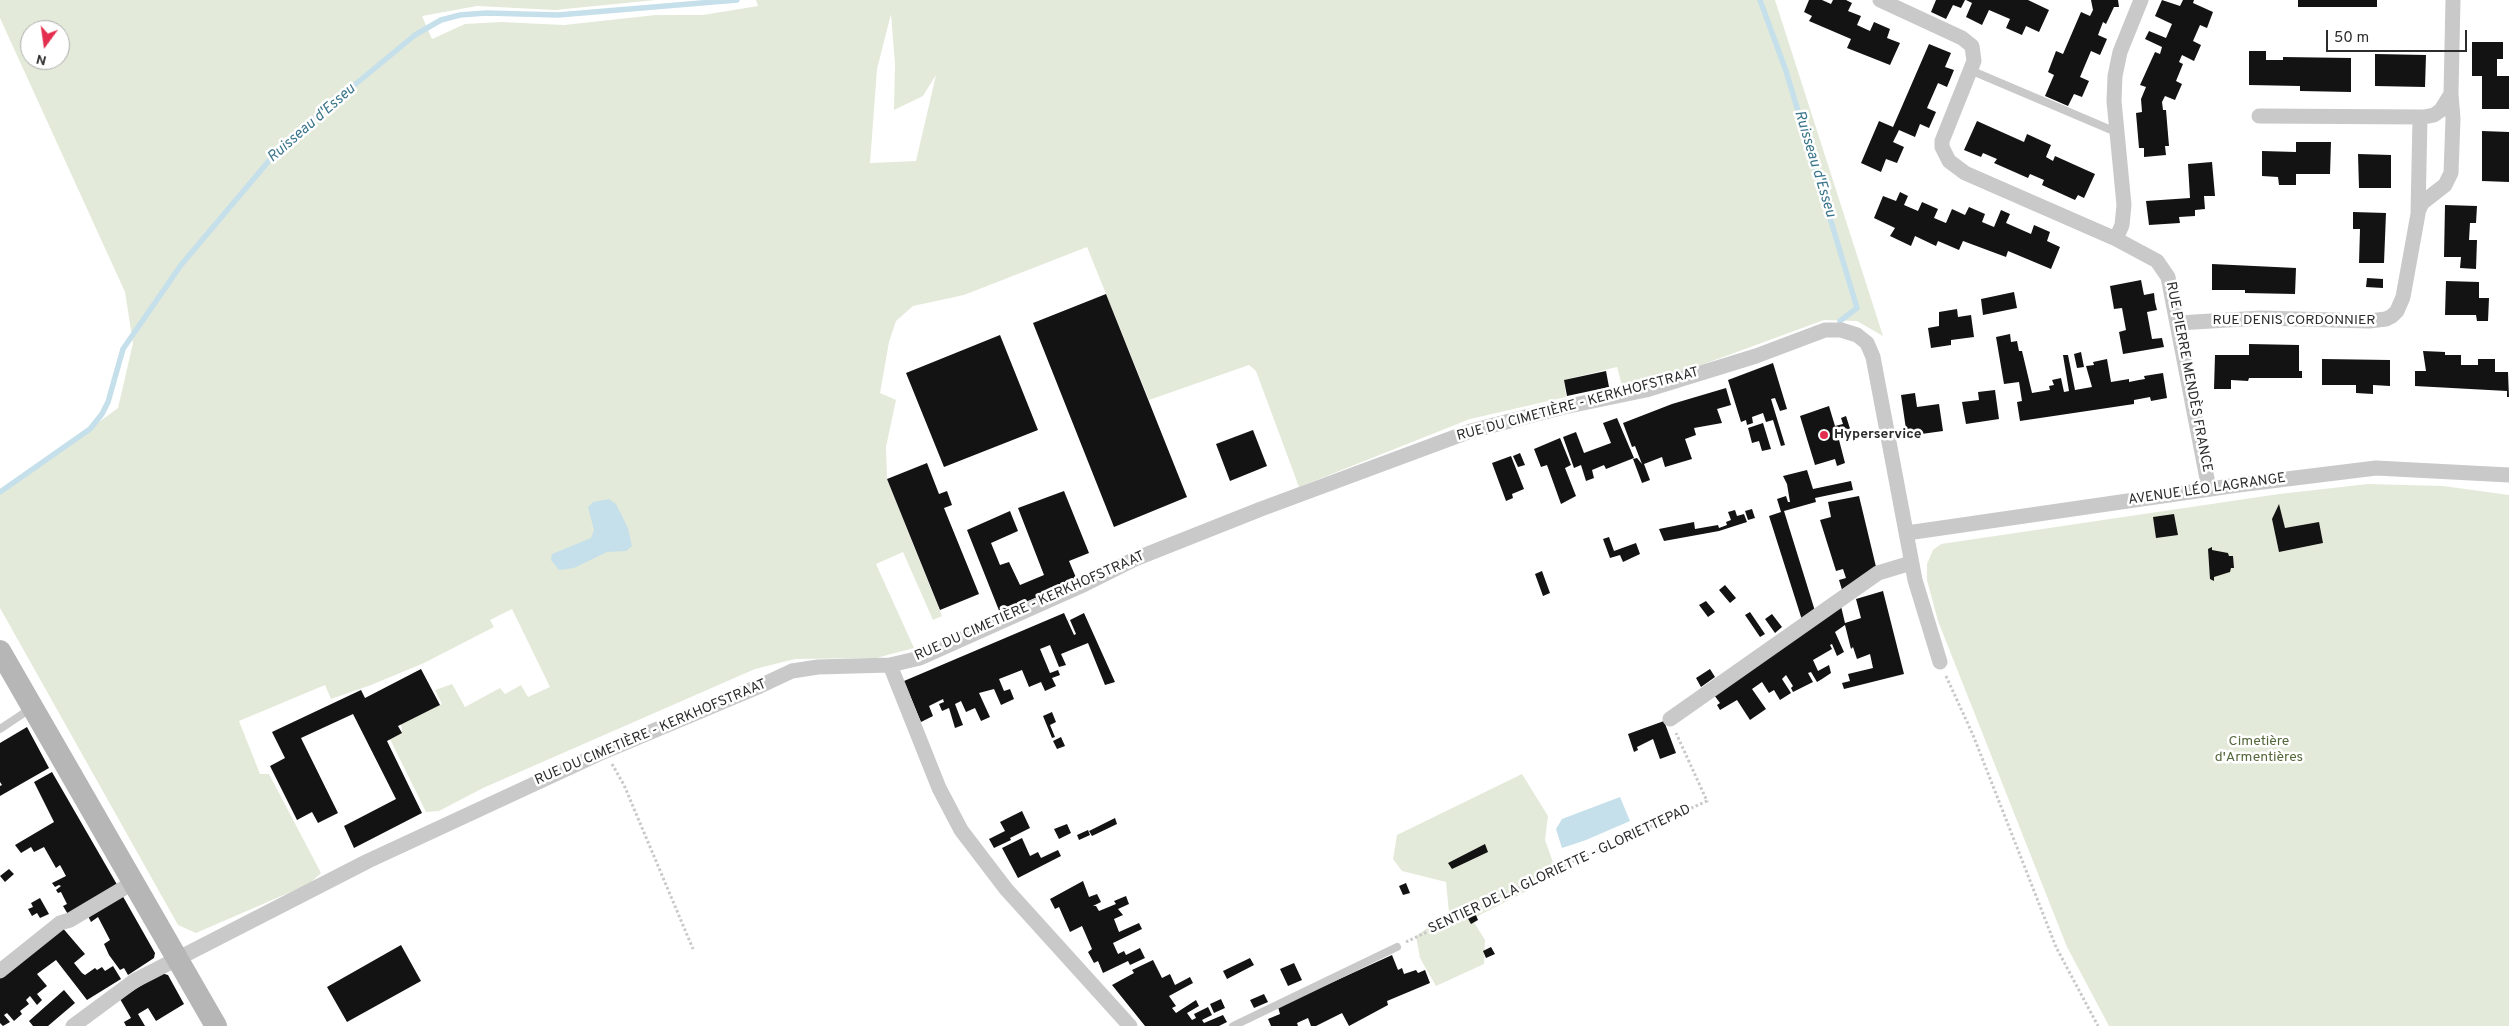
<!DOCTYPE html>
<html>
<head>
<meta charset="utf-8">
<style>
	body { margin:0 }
	#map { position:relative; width:2509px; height:1026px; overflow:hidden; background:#fff; font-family:Overpass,sans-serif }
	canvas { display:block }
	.north { position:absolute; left:20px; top:20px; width:50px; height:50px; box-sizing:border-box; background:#fff; border:1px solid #ababab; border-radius:50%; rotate:194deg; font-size:14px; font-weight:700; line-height:20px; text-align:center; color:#2c2c2c }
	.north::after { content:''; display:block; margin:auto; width:18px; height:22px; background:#e32e4f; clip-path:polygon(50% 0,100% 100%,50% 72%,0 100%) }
	.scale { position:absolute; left:2326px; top:30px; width:141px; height:22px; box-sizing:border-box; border:2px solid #2c2c2c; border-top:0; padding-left:6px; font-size:15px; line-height:18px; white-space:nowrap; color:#2c2c2c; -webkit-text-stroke:4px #fff; paint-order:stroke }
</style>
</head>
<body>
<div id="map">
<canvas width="2509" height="1026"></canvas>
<div class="north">N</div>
<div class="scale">50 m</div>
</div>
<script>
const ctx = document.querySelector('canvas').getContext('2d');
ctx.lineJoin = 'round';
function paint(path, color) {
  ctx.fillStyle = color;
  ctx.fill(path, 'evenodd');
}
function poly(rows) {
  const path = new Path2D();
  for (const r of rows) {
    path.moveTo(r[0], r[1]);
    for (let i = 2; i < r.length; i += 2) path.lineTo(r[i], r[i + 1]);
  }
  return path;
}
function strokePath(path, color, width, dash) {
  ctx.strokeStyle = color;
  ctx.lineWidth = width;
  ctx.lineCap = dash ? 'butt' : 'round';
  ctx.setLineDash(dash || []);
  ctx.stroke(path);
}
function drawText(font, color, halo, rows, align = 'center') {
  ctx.font = font + ' Overpass,sans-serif';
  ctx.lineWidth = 5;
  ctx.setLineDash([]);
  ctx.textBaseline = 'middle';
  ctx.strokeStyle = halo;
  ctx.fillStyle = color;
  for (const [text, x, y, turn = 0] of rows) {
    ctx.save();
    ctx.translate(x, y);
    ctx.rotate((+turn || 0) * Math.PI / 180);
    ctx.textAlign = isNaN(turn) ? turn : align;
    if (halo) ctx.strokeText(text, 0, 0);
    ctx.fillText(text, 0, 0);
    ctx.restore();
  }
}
const green = poly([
	[0,0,705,0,656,0,555,10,477,6,422,16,432,39,465,24,501,22,564,25,656,15,703,15,758,6,756,0,1775,0,1883,336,1857,321,1824,320,1685,371,1622,386,1617,367,1564,380,1566,397,1470,419,1299,487,1256,371,1249,365,1149,400,1087,247,964,295,913,306,896,321,889,342,880,393,896,400,886,447,887,479,942,616,933,620,903,552,876,564,914,648,876,658,795,659,755,669,483,788,439,811,426,812,390,739,402,731,401,724,442,704,435,690,452,684,465,707,500,688,505,694,521,685,528,697,550,687,512,609,490,620,494,627,424,663,371,685,331,699,325,685,239,721,260,774,269,774,321,873,309,884,196,933,178,925,0,608,0,495,118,408,133,343,125,292,0,18],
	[891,14,895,64,894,110,923,96,936,75,916,161,870,163,877,69],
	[30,30,60,30,60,60,30,60],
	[2368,484,2443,486,2509,495,2509,1026,2109,1026,2067,947,1938,621,1927,580,1927,564,1933,550,1941,544,2279,494],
	[1522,774,1548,816,1545,840,1555,868,1550,879,1472,919,1485,940,1484,964,1436,986,1420,958,1416,936,1449,913,1446,882,1402,871,1393,859,1397,835]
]);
const water = poly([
	[609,499,616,504,628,528,632,546,626,551,607,552,574,568,559,570,551,560,552,554,591,538,594,530,588,507,593,502],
	[1620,797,1630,821,1586,840,1562,848,1556,829,1562,819]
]);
const stream = poly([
	[1760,0,1786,71,1857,308,1840,321],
	[0,492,90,429,102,414,108,402,123,349,181,265,273,156,323,111,415,35,441,20,460,15,486,13,558,15,737,0]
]);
const building = poly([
	[1809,0,1822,0,1831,4,1833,0,1846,0,1852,3,1848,11,1861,16,1857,25,1870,31,1874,22,1890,29,1887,38,1900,43,1890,65,1847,48,1851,39,1809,21,1812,16,1804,12],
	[1936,0,1965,0,1961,8,1953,5,1946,19,1931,12],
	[1966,0,2028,0,2049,10,2039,32,2026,26,2022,35,2006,28,2010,19,1989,10,1982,25,1966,17,1972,3],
	[2091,0,2118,0,2119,7,2114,7,2106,24,2103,22,2098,35,2107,39,2100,55,2091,51,2080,77,2089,81,2082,97,2074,94,2068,106,2045,96,2054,75,2048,72,2056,51,2063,54,2081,12,2090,16,2093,10],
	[2162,0,2180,6,2183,0,2194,0,2193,3,2213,12,2207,28,2200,25,2193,41,2201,45,2194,61,2182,55,2179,62,2183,64,2176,81,2182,84,2175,100,2165,96,2162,102,2163,110,2166,110,2169,146,2165,146,2166,155,2144,157,2144,148,2139,148,2136,113,2142,112,2141,99,2146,87,2140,85,2155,52,2160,54,2162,47,2145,39,2149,31,2166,38,2172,24,2155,16],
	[2298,0,2377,0,2377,7,2298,7],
	[2472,42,2503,42,2503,59,2497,59,2497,76,2509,76,2509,109,2482,109,2482,76,2472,76],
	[1929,44,1951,53,1945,67,1954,70,1947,87,1938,83,1927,108,1936,112,1929,128,1920,124,1915,137,1899,130,1893,142,1904,147,1897,163,1886,159,1881,172,1861,163,1879,121,1893,127],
	[2249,51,2266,51,2266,60,2283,60,2283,57,2351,58,2351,92,2300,91,2300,86,2249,85],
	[2375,54,2426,55,2425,87,2375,86],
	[1977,121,2024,142,2027,134,2051,145,2046,157,2053,161,2055,156,2095,174,2084,198,2078,195,2075,200,2042,185,2044,180,2030,174,2028,178,1994,163,1997,159,1983,153,1981,157,1964,150],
	[2482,131,2509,132,2509,182,2482,181],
	[2296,142,2331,142,2330,174,2296,174,2296,185,2279,185,2278,177,2262,176,2262,151,2296,152],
	[2358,154,2391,155,2391,188,2359,188],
	[2212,162,2215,196,2204,196,2205,209,2195,210,2195,216,2179,217,2180,223,2149,225,2146,201,2190,198,2188,164],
	[1900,192,1908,196,1904,205,1918,211,1922,202,1938,209,1934,218,1946,223,1952,209,1965,215,1969,207,1985,214,1982,222,1994,227,2001,210,2010,214,2006,223,2031,234,2034,225,2050,232,2047,241,2060,247,2051,269,2008,251,2006,257,1963,241,1959,250,1938,241,1936,246,1915,236,1911,246,1890,236,1895,228,1874,218,1883,196,1896,201],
	[2445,205,2477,206,2476,223,2470,223,2469,240,2477,240,2476,269,2460,268,2461,257,2444,257],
	[2353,212,2386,213,2384,263,2359,263,2360,229,2353,229],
	[2212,264,2296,268,2295,294,2245,293,2245,290,2212,290],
	[2367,278,2383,279,2383,288,2366,287],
	[2141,280,2144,295,2154,293,2155,302,2157,310,2147,312,2152,339,2162,338,2164,347,2123,354,2119,332,2126,330,2122,308,2114,309,2110,286],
	[2446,281,2479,282,2479,298,2489,298,2488,321,2477,321,2476,315,2445,315],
	[2014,292,2017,308,1983,315,1981,299],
	[1106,294,1187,497,1114,527,1033,323],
	[1957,309,1958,317,1971,315,1974,337,1951,340,1951,345,1931,348,1928,328,1939,326,1939,312],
	[2010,334,2011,342,2017,341,2019,351,2022,351,2032,393,2050,390,2049,386,2054,385,2052,380,2061,378,2064,392,2069,391,2063,355,2068,355,2075,390,2092,387,2086,366,2094,365,2093,362,2107,359,2111,382,2129,379,2129,382,2139,380,2145,379,2144,376,2163,373,2167,398,2151,401,2150,397,2134,400,2134,404,2020,421,2017,402,2022,401,2019,382,2004,384,1996,337],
	[1000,335,1038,430,944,467,906,373],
	[2249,344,2299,345,2299,371,2302,371,2302,378,2249,378,2248,381,2231,380,2231,389,2214,389,2215,355,2249,355],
	[2423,351,2445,352,2445,355,2461,355,2461,365,2478,365,2478,359,2495,359,2495,372,2508,372,2509,397,2507,397,2507,391,2415,386,2415,371,2426,371],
	[2081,352,2084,367,2077,368,2074,354],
	[2322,359,2390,360,2390,386,2373,385,2373,394,2356,393,2356,385,2322,385],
	[1773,363,1787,409,1780,411,1775,398,1771,399,1785,445,1781,446,1773,420,1766,422,1763,413,1752,417,1753,423,1747,425,1746,420,1741,422,1728,380],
	[1606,371,1609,387,1567,396,1564,380],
	[1726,388,1731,405,1717,409,1722,423,1694,428,1696,435,1685,439,1692,459,1665,467,1662,457,1644,464,1650,480,1642,483,1633,459,1637,458,1642,464,1635,446,1632,447,1623,423,1672,404],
	[1995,390,1999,419,1966,424,1962,402,1979,400,1978,392],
	[1915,393,1917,407,1939,404,1943,431,1907,436,1901,395],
	[1829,406,1835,426,1843,424,1841,418,1846,416,1853,438,1848,440,1846,434,1838,436,1845,463,1837,466,1835,459,1815,465,1800,416],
	[1617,418,1634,458,1606,469,1604,465,1592,470,1594,478,1586,481,1581,465,1574,468,1563,437,1576,432,1584,453,1611,443,1603,423],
	[1763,423,1771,449,1762,451,1759,441,1752,443,1748,428],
	[1253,430,1267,466,1230,481,1216,444],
	[1560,438,1571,465,1565,468,1576,496,1561,504,1547,465,1541,467,1534,449],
	[1520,453,1525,465,1518,467,1513,456],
	[1511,456,1524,489,1512,494,1513,498,1506,501,1492,463],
	[927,463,939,494,947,491,952,505,944,508,979,594,940,610,887,479],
	[1807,470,1813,489,1851,481,1853,490,1815,498,1816,502,1784,511,1815,611,1802,620,1769,516,1781,512,1777,499,1786,496,1788,502,1790,502,1787,484,1783,476],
	[1064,491,1089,553,1069,561,1077,580,1000,613,967,530,1010,511,1018,531,991,543,1000,565,1009,562,1020,585,1044,575,1018,508],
	[1859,496,1877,571,1843,593,1839,580,1846,578,1843,569,1836,571,1820,520,1831,517,1828,502],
	[2279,504,2285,528,2319,522,2323,543,2279,552,2272,519],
	[1752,509,1755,518,1748,520,1745,511],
	[1735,510,1737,516,1744,514,1747,522,1719,531,1664,541,1659,529,1694,522,1695,529,1718,525,1719,528,1727,525,1726,522,1731,520,1728,512],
	[2174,514,2178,535,2156,538,2153,517],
	[1609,537,1614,551,1636,543,1640,554,1623,562,1620,555,1610,558,1603,539],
	[2212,547,2212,550,2228,553,2229,556,2233,556,2234,568,2231,568,2230,572,2214,577,2214,581,2210,579,2208,549],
	[1542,571,1550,593,1543,596,1535,574],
	[1725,585,1736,598,1730,603,1719,590],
	[1883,591,1904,674,1844,689,1842,683,1850,681,1848,674,1873,668,1870,654,1857,659,1853,647,1851,649,1845,625,1835,632,1844,652,1837,656,1832,644,1830,645,1832,649,1813,660,1818,671,1829,665,1831,673,1822,679,1817,682,1811,672,1808,673,1813,682,1793,692,1791,688,1793,686,1786,675,1782,679,1791,693,1780,700,1774,690,1769,693,1762,682,1752,689,1766,709,1750,720,1737,700,1720,710,1717,705,1720,703,1711,691,1840,602,1845,623,1861,618,1856,599],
	[1706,601,1715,612,1708,617,1699,605],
	[1750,612,1765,634,1760,637,1745,615],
	[1064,613,1074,635,1076,634,1070,620,1084,613,1115,682,1105,685,1088,643,1061,654,1066,665,1059,667,1050,645,1040,649,1050,673,1058,670,1060,675,1052,678,1056,686,1045,691,1041,682,1029,687,1022,670,999,679,1004,691,1010,689,1014,699,1001,705,994,689,979,693,990,717,981,721,975,708,966,712,961,701,955,704,963,725,955,728,949,708,942,711,939,704,944,702,943,699,929,706,933,716,921,722,904,681],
	[1772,614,1782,627,1775,633,1765,619],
	[421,669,440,705,398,726,402,733,387,741,422,813,354,848,344,826,396,799,353,714,301,738,338,813,318,823,312,812,297,820,270,766,285,758,272,732,361,690,365,698],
	[1710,669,1715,677,1701,687,1696,678],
	[1052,712,1056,722,1050,725,1055,737,1052,738,1043,716],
	[1664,721,1676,753,1660,759,1653,739,1637,747,1638,750,1634,752,1628,734],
	[27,727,49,768,0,796,0,786,2,785,0,782,0,743],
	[1061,737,1065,746,1057,749,1053,741],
	[52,772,119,888,69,916,63,906,67,904,61,892,58,893,56,890,61,886,59,885,55,887,52,883,66,876,60,865,56,868,44,847,34,852,31,847,21,853,15,845,54,822,34,782],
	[1022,811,1030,828,1010,838,1011,840,994,848,989,839,1005,831,1000,822],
	[1115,818,1117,824,1092,836,1089,831],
	[1067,824,1071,833,1059,839,1054,829],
	[1088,830,1090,835,1079,840,1077,835],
	[1022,838,1030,856,1038,852,1041,858,1058,850,1061,856,1018,878,1002,848],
	[1485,844,1488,852,1452,869,1448,863],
	[9,869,14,874,5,882,0,876],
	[1083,881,1089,897,1097,894,1101,902,1093,906,1096,906,1099,911,1116,904,1114,901,1126,896,1129,904,1118,909,1123,915,1114,919,1119,932,1139,923,1142,929,1113,943,1118,954,1124,951,1126,955,1140,948,1145,958,1130,965,1128,961,1103,973,1098,961,1094,963,1088,952,1092,949,1082,926,1070,932,1059,907,1055,909,1050,899],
	[1406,883,1410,893,1403,895,1399,886],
	[121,893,155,953,154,958,128,975,124,968,120,970,109,955,104,944,110,940,98,917,91,922,87,914],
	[40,898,49,914,40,918,37,913,32,916,28,909,33,907,31,903],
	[1475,913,1478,920,1471,924,1467,917],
	[61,926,85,954,74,963,82,973,85,975,95,968,97,970,102,967,105,971,113,966,121,979,87,1000,56,960,37,974,47,986,37,994,42,1000,37,1005,30,996,26,1000,29,1004,20,1011,22,1014,14,1021,7,1013,4,1015,10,1022,3,1026,0,1023,0,974],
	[401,945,421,981,347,1022,327,987],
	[1491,947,1495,954,1486,958,1483,951],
	[1392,955,1398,970,1402,968,1404,974,1416,970,1418,973,1425,970,1430,983,1387,1001,1388,1005,1349,1026,1342,1013,1316,1026,1311,1026,1308,1018,1297,1023,1298,1026,1271,1026,1268,1019,1280,1014,1278,1007],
	[1250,958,1254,965,1227,979,1223,971],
	[1153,960,1162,978,1170,974,1175,985,1190,977,1193,983,1169,996,1176,1006,1172,1008,1176,1013,1196,1000,1199,1006,1187,1013,1192,1020,1196,1018,1194,1014,1208,1007,1212,1015,1202,1020,1204,1023,1223,1015,1227,1022,1219,1026,1145,1026,1112,985,1134,973,1132,970],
	[1294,963,1302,980,1288,986,1280,969],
	[161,973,168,975,184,1004,156,1021,148,1008,138,1014,145,1026,126,1026,124,1022,131,1018,120,999],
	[64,990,75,1003,48,1026,33,1026,29,1021],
	[1264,994,1268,1002,1254,1008,1250,1000],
	[1221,999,1225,1008,1214,1013,1210,1004]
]);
const path = poly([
	[1946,676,1973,735,2056,947,2098,1026],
	[612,764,624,785,693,949],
	[1406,942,1578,859,1707,801,1676,733]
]);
const lane = poly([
	[1970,70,2116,132],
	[0,729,30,709],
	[1233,1026,1397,947]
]);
const street = poly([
	[1880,0,1962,38,1972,46,1974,61,1942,141,1942,147,1949,161,1965,173,2116,239],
	[2141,0,2120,52,2115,76,2114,101,2124,205,2122,225,2116,239,2157,261,2168,277,2209,489],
	[2259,116,2424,117,2434,115,2441,110,2451,94],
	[2418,212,2422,203,2445,185,2451,173,2453,119,2451,94,2453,0],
	[2178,323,2261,318,2369,321,2386,319,2392,316,2397,311,2403,297,2418,214,2420,118],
	[1907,533,2238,485,2376,468,2509,475],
	[890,665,939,788,961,830,1006,889,1130,1026],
	[1670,719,1878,573,1911,563],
	[0,971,60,923,70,920,134,882],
	[73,1026,134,981,368,861,603,752,760,686,792,671,818,667,890,665,920,658,1081,586,1135,559,1261,509,1471,431,1564,407,1646,390,1756,356,1825,330,1841,330,1857,335,1867,343,1873,357,1915,580,1940,662]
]);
const secondary = poly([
	[0,651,216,1026]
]);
const markers = [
	[1824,435,5,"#e32e4f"]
];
const streetNames = [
	["RUE DENIS CORDONNIER",2294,321],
	["RUE PIERRE MENDÈS FRANCE",2188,377,79],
	["RUE DU CIMETIÈRE - KERKHOFSTRAAT",1578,405,-15],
	["AVENUE LÉO LAGRANGE",2207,490,-8],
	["RUE DU CIMETIÈRE - KERKHOFSTRAAT",1030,607,-24],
	["RUE DU CIMETIÈRE - KERKHOFSTRAAT",651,733,-23],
	["SENTIER DE LA GLORIETTE - GLORIETTEPAD",1560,870,-25]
];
const poiNames = [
	["Hyperservice",1834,435]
];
const parkNames = [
	["Cimetière",2259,742],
	["d'Armentières",2259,758]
];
const waterNames = [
	["Ruisseau d'Esseu",312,124,-41],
	["Ruisseau d'Esseu",1814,164,73]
];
paint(green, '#e4ead9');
paint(water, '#c5e0ea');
strokePath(stream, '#c5e0ea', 5.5);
paint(building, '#131313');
strokePath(path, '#c9c9c9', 3, [2.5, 2.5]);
strokePath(lane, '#c9c9c9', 8);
strokePath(street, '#c9c9c9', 15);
strokePath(secondary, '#b6b6b6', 22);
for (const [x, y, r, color] of markers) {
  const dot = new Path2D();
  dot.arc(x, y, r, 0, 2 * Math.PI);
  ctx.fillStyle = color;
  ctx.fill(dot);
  strokePath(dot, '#fff', 2);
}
drawText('14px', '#2c2c2c', '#fff', streetNames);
drawText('bold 14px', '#2c2c2c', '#fff', poiNames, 'left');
drawText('14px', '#54673a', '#fff', parkNames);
drawText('italic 15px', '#3b768c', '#fff', waterNames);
</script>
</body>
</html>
